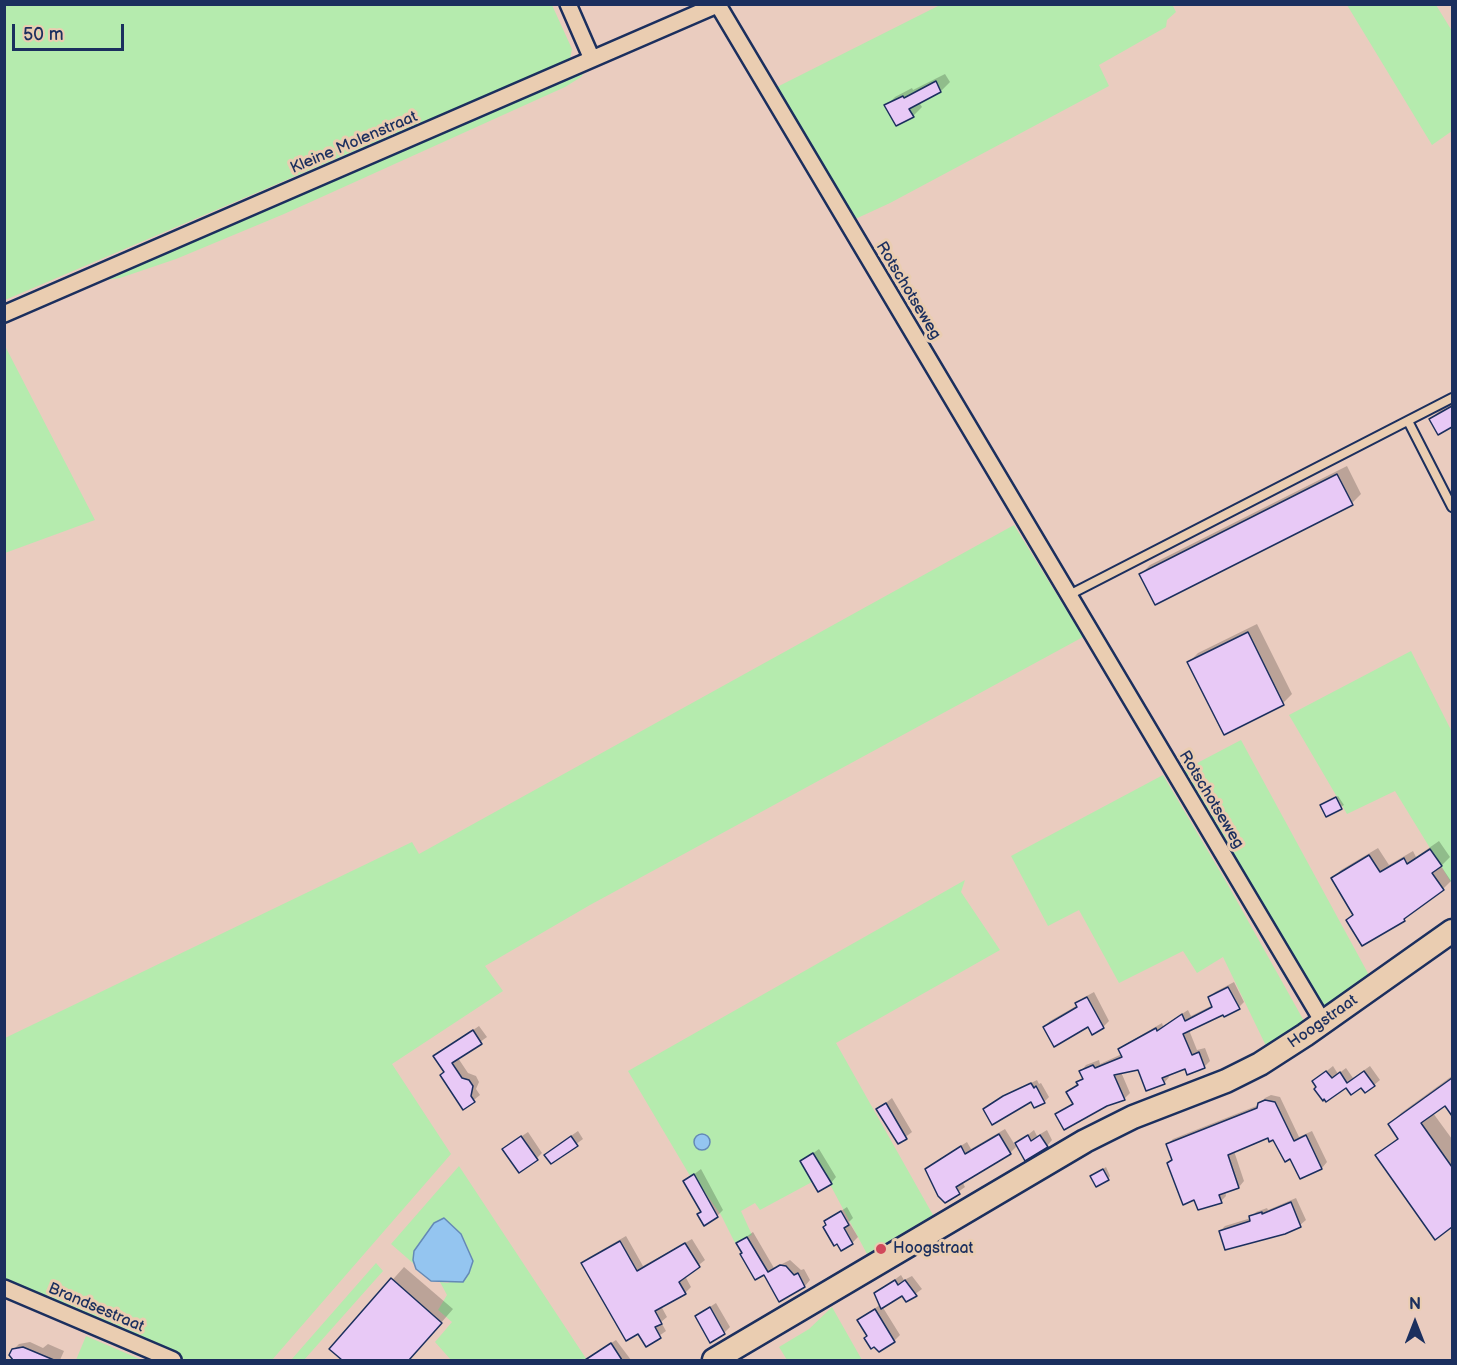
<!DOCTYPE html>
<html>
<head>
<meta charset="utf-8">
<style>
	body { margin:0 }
	#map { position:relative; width:1457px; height:1365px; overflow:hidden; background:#eaccbf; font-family:"Balsamiq Sans",sans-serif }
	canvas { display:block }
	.frame { position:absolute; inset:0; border:6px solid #1b2f5e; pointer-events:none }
	.north { position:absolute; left:1385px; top:1293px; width:60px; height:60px; -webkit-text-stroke:4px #eacdb1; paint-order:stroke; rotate:0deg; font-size:16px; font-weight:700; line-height:24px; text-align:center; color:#1b2f5e }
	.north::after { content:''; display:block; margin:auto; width:21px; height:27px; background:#1b2f5e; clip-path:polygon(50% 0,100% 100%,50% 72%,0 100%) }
	.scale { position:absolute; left:12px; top:24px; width:112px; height:27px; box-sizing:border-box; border:3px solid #1b2f5e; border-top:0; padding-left:8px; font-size:18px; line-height:21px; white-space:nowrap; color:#1b2f5e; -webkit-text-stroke:4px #eacdb1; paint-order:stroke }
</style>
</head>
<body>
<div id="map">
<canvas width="1457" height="1365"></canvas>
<div class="frame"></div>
<div class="north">N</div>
<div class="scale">50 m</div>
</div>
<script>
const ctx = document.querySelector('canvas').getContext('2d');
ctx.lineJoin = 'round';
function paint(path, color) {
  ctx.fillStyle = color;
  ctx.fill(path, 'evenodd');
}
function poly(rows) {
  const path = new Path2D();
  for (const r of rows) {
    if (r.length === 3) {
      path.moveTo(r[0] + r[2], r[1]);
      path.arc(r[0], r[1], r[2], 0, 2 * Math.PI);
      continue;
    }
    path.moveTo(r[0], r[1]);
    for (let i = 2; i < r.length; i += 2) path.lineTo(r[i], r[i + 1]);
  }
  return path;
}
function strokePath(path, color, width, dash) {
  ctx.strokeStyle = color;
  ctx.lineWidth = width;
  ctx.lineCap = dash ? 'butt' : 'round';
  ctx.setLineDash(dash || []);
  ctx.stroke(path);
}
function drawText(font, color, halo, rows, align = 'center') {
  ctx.font = font + ' "Balsamiq Sans",sans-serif';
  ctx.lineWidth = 6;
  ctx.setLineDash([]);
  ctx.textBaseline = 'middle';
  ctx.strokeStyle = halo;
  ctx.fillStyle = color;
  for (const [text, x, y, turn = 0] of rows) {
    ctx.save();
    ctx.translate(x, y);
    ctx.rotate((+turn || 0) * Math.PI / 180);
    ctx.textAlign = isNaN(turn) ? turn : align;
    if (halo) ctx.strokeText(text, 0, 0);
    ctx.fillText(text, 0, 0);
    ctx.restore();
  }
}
const green = poly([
	[5,4,552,5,572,49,570,59,5,300],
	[1172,4,1176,12,1167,20,1166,27,1099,65,1109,86,890,203,851,221,771,90,940,5],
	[1347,5,1405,6,1405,5,1436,5,1452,31,1452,131,1432,145],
	[588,67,581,77,565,87,284,214,176,259,120,278,106,280],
	[4,344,95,520,5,553,4,553],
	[1014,525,1083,637,590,905,485,966,503,991,392,1064,451,1154,272,1360,186,1360,5,1283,5,1038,412,842,419,854],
	[1411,651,1452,732,1452,884,1395,791,1347,814,1289,715],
	[1241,740,1370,977,1331,1007,1322,1007,1182,771],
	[1163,775,1228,885,1304,1021,1294,1032,1268,1050,1223,957,1197,973,1183,951,1119,983,1079,910,1048,926,1011,856],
	[965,880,961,892,1000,950,836,1043,933,1215,867,1254,825,1175,760,1210,755,1203,741,1211,752,1235,735,1243,721,1215,704,1191,699,1191,628,1071],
	[459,1166,587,1360,451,1360,435,1342,452,1322,438,1310,447,1295,440,1282,448,1283,469,1273,473,1261,467,1246,461,1234,450,1224,413,1260,414,1264,391,1244],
	[376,1263,383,1271,304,1360,291,1360],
	[832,1307,862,1360,787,1360,779,1347,809,1329],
	[86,1336,142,1360,76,1360]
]);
const water = poly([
	[702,1142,8],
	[444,1218,461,1234,473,1261,469,1273,463,1282,431,1281,416,1269,413,1260,414,1251,434,1223,444,1218]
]);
const shadow = poly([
	[945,74,950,82,941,91,919,102,922,107,913,116,886,106,895,97,912,88,913,90],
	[1452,404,1452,431,1450,426,1431,419,1440,410],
	[1347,466,1361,494,1352,503,1141,574,1150,565],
	[1257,624,1292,694,1283,703,1189,662,1198,653],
	[1338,796,1344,805,1327,815,1325,803],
	[1439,841,1450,857,1441,866,1451,881,1443,889,1412,911,1404,920,1348,920,1354,913,1333,878,1341,870,1378,848,1389,865,1413,851,1416,857],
	[1234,982,1244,1002,1239,1007,1223,1013,1189,1030,1197,1050,1205,1048,1210,1061,1204,1067,1186,1067,1168,1074,1169,1077,1164,1083,1139,1068,1121,1072,1130,1093,1124,1099,1057,1114,1073,1103,1067,1092,1078,1083,1083,1077,1081,1071,1086,1065,1099,1060,1100,1064,1122,1054,1120,1050,1126,1044,1162,1023,1163,1026,1188,1010,1191,1016,1213,1005,1209,998,1215,992],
	[1094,992,1109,1021,1103,1027,1089,1025,1044,1027,1050,1021,1078,1005,1077,1004,1083,998],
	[479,1026,487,1037,458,1058,468,1073,476,1076,479,1082,476,1089,480,1095,464,1108,435,1056],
	[1333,1066,1338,1074,1346,1068,1353,1078,1370,1066,1380,1080,1374,1085,1318,1087,1314,1081],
	[1452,1076,1452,1114,1446,1104,1433,1113,1452,1139,1452,1225,1435,1237,1377,1155,1399,1137,1390,1124,1401,1113],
	[1037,1080,1039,1084,1041,1083,1049,1097,1044,1102,1031,1100,985,1109,989,1104],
	[1271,1095,1280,1097,1299,1137,1312,1131,1327,1162,1322,1168,1301,1177,1291,1157,1274,1138,1268,1136,1234,1151,1244,1181,1239,1187,1225,1191,1226,1196,1221,1201,1195,1198,1169,1163,1173,1159,1168,1144,1173,1139,1259,1105,1265,1098],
	[892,1098,912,1132,899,1142,878,1109],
	[1005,1129,1015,1145,1034,1130,1037,1136,1047,1130,1052,1140,1047,1146,1018,1145,1010,1153,962,1181,965,1187,945,1201,927,1169,932,1164,967,1142,971,1149],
	[578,1131,583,1139,552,1162,552,1149],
	[528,1132,542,1153,537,1158,510,1144],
	[819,1149,836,1177,831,1183,802,1161],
	[1106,1167,1110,1176,1108,1179,1095,1174],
	[701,1169,723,1210,717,1216,702,1211,684,1182],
	[1296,1198,1306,1220,1300,1225,1284,1232,1220,1231,1225,1226,1251,1218,1256,1212,1267,1208,1268,1210],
	[847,1207,853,1218,849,1222,858,1237,852,1243,838,1242,826,1221],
	[753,1232,774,1268,790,1260,801,1270,804,1269,810,1280,805,1286,779,1300,764,1273,738,1243],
	[626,1236,643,1266,692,1239,705,1260,685,1276,691,1287,685,1293,661,1306,667,1317,661,1322,666,1331,646,1345,639,1332,583,1264,588,1258],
	[404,1267,453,1309,409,1360,344,1360,331,1349],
	[901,1275,904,1280,912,1276,922,1289,907,1300,903,1294,882,1306,900,1335,894,1341,868,1335,859,1320,881,1304,875,1294],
	[716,1303,730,1327,724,1333,696,1316],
	[616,1340,631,1360,593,1360,591,1357,596,1353],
	[30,1342,43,1348,48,1344,64,1351,60,1360,15,1360,11,1355,13,1350,19,1344]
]);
const building = poly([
	[936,81,941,92,909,109,914,117,896,126,884,105,903,96,904,98,936,81],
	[1452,406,1452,427,1438,435,1429,419,1452,406],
	[1337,474,1353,505,1155,605,1139,574,1337,474],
	[1248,632,1284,705,1224,735,1187,662,1248,632],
	[1336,797,1342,809,1326,817,1320,805,1336,797],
	[1430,849,1442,866,1432,873,1444,890,1404,919,1405,921,1362,946,1346,920,1353,915,1331,878,1369,855,1380,872,1404,858,1407,864,1430,849],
	[1228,987,1240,1009,1224,1017,1223,1015,1183,1034,1192,1055,1199,1052,1205,1068,1187,1075,1185,1069,1162,1078,1165,1084,1146,1091,1138,1070,1114,1075,1125,1100,1107,1106,1064,1130,1055,1114,1073,1104,1066,1092,1078,1085,1076,1082,1083,1079,1079,1071,1093,1065,1095,1068,1122,1057,1118,1049,1156,1028,1157,1031,1182,1014,1185,1021,1212,1007,1208,997,1228,987],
	[1087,997,1104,1028,1092,1035,1088,1027,1054,1047,1043,1027,1077,1007,1075,1003,1087,997],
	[473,1030,482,1044,452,1063,462,1078,469,1080,473,1086,471,1096,475,1102,463,1110,440,1075,444,1072,433,1056,473,1030],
	[1326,1071,1332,1078,1340,1072,1347,1083,1364,1071,1375,1086,1365,1093,1361,1088,1351,1095,1346,1088,1326,1102,1324,1099,1323,1101,1314,1089,1316,1087,1312,1081,1326,1071],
	[1452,1078,1452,1116,1445,1106,1421,1123,1452,1167,1452,1227,1435,1240,1375,1155,1398,1139,1388,1124,1452,1078],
	[1031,1083,1034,1088,1036,1086,1045,1103,1034,1108,1031,1102,992,1125,983,1109,1003,1096,1031,1083],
	[1265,1100,1275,1102,1294,1141,1306,1135,1322,1169,1300,1179,1290,1159,1285,1162,1273,1140,1269,1142,1268,1138,1228,1155,1239,1188,1219,1195,1222,1203,1198,1210,1194,1200,1183,1205,1167,1163,1172,1160,1166,1144,1257,1108,1258,1103,1265,1100],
	[886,1103,907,1139,898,1144,876,1109,886,1103],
	[999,1134,1011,1154,956,1187,960,1194,945,1203,938,1196,925,1169,961,1146,965,1154,999,1134],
	[1028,1135,1031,1141,1040,1135,1048,1147,1025,1161,1015,1143,1028,1135],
	[521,1136,538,1160,519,1173,502,1149,521,1136],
	[571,1136,578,1146,551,1164,544,1155,571,1136],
	[813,1153,832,1184,818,1192,800,1161,813,1153],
	[1103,1169,1109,1180,1096,1187,1090,1176,1103,1169],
	[694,1174,718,1217,704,1226,697,1214,701,1212,683,1181,694,1174],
	[1291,1202,1301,1227,1285,1234,1225,1250,1219,1231,1250,1221,1249,1216,1262,1212,1262,1214,1291,1202],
	[841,1211,849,1225,844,1228,853,1244,841,1251,837,1244,834,1246,823,1227,826,1225,824,1221,841,1211],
	[747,1237,768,1272,780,1265,786,1266,794,1275,798,1273,805,1287,779,1302,764,1275,755,1280,740,1254,742,1253,736,1243,747,1237],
	[620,1241,637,1271,685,1243,700,1267,679,1282,686,1294,655,1311,662,1324,655,1327,661,1338,646,1347,638,1334,626,1341,581,1263,620,1241],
	[391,1278,442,1323,409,1360,342,1360,329,1349,391,1278],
	[895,1280,898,1285,905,1280,917,1296,906,1302,902,1296,881,1309,874,1293,895,1280],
	[710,1307,725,1334,710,1343,695,1316,710,1307],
	[875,1309,895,1342,879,1352,874,1347,871,1349,864,1338,867,1336,857,1320,875,1309],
	[611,1343,622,1360,585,1360,611,1343],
	[23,1347,54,1360,13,1360,9,1355,12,1349,23,1347]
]);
const lane = poly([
	[1408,421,1452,507],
	[1069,595,1452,398]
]);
const street = poly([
	[568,4,592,59],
	[718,5,1323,1022],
	[4,314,719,4],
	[4,1288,173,1360]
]);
const secondary = poly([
	[714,1360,1085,1141,1133,1117,1226,1081,1260,1064,1305,1035,1452,931]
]);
const markers = [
	[881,1249,6,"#d1495b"]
];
const streetNames = [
	["Kleine Molenstraat",354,143,-23],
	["Rotschotseweg",908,291,59],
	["Rotschotseweg",1211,800,59],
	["Hoogstraat",1323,1022,-35],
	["Brandsestraat",96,1308,23]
];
const poiNames = [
	["Hoogstraat",893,1249]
];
paint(green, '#b5ebae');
paint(water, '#94c5f0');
strokePath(water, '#6489b6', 1.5);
paint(shadow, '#0003');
paint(building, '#e8c9f6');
strokePath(building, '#1b2f5e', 1.5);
strokePath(lane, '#1b2f5e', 12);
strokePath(street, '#1b2f5e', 20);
strokePath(secondary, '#1b2f5e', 27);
strokePath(lane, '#eacdb1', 8);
strokePath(street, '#eacdb1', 15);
strokePath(secondary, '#eacdb1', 22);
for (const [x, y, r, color] of markers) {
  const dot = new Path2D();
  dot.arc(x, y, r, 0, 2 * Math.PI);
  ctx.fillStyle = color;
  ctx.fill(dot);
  strokePath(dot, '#eacdb1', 2);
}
drawText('16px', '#1b2f5e', '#eacdb1', streetNames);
drawText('16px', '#1b2f5e', '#eacdb1', poiNames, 'left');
</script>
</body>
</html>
